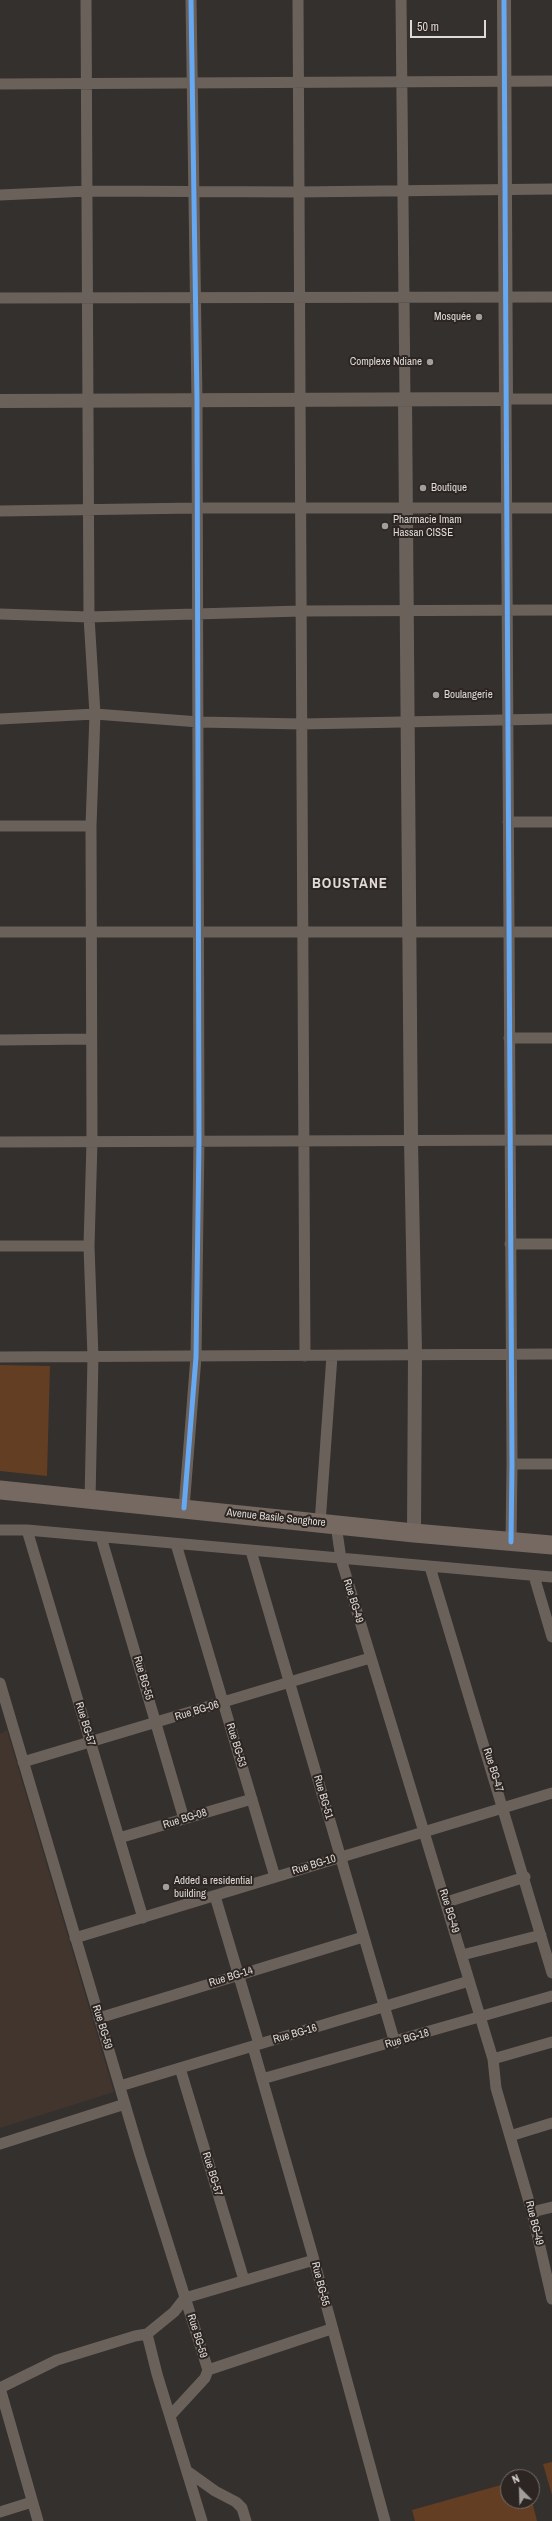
<!DOCTYPE html>
<html>
<head>
<meta charset="utf-8">
<style>
	body { margin:0 }
	#map { position:relative; width:552px; height:2521px; overflow:hidden; background:#33302d; font-family:"Archivo Narrow",sans-serif }
	canvas { display:block }
	.north { position:absolute; left:500px; top:2469px; width:40px; height:40px; box-sizing:border-box; background:#2c2521; border:1px solid #736d6a; border-radius:50%; rotate:337deg; font-size:11px; font-weight:700; line-height:16px; text-align:center; color:#dedad7 }
	.north::after { content:''; display:block; margin:auto; width:14px; height:18px; background:#a29e9c; clip-path:polygon(50% 0,100% 100%,50% 72%,0 100%) }
	.scale { position:absolute; left:410px; top:20px; width:76px; height:18px; box-sizing:border-box; border:2px solid #dedad7; border-top:0; padding-left:5px; font-size:12px; line-height:14px; white-space:nowrap; color:#dedad7; -webkit-text-stroke:3px #2c2521; paint-order:stroke }
</style>
</head>
<body>
<div id="map">
<canvas width="552" height="2521"></canvas>
<div class="north">N</div>
<div class="scale">50 m</div>
</div>
<script>
const ctx = document.querySelector('canvas').getContext('2d');
ctx.lineJoin = 'round';
function paint(path, color) {
  ctx.fillStyle = color;
  ctx.fill(path, 'evenodd');
}
function poly(rows) {
  const path = new Path2D();
  for (const r of rows) {
    path.moveTo(r[0], r[1]);
    for (let i = 2; i < r.length; i += 2) path.lineTo(r[i], r[i + 1]);
  }
  return path;
}
function strokePath(path, color, width, dash) {
  ctx.strokeStyle = color;
  ctx.lineWidth = width;
  ctx.lineCap = dash ? 'butt' : 'round';
  ctx.setLineDash(dash || []);
  ctx.stroke(path);
}
function drawText(font, color, halo, rows, align = 'center') {
  ctx.font = font + ' "Archivo Narrow",sans-serif';
  ctx.lineWidth = 4;
  ctx.setLineDash([]);
  ctx.textBaseline = 'middle';
  ctx.strokeStyle = halo;
  ctx.fillStyle = color;
  for (const [text, x, y, turn = 0] of rows) {
    ctx.save();
    ctx.translate(x, y);
    ctx.rotate((+turn || 0) * Math.PI / 180);
    ctx.textAlign = isNaN(turn) ? turn : align;
    if (halo) ctx.strokeText(text, 0, 0);
    ctx.fillText(text, 0, 0);
    ctx.restore();
  }
}
const built = poly([
	[7,1730,114,2092,0,2128,0,1734]
]);
const green = poly([
	[0,1365,50,1366,47,1476,0,1471],
	[552,2462,552,2495,543,2464],
	[508,2483,508,2501,532,2501,537,2521,415,2521,412,2510]
]);
const minor = poly([
	[86,0,89,617,95,714,91,826,92,1142,89,1246,93,1357,90,1500],
	[298,0,305,1356],
	[401,0,405,399],
	[0,84,552,81],
	[0,195,88,191,298,192,552,189],
	[0,298,552,297],
	[0,511,196,508,552,508],
	[0,614,89,617,301,611,552,610],
	[0,719,95,714,199,722,302,724,552,719],
	[508,822,552,822],
	[0,826,91,826],
	[0,932,552,932],
	[509,1038,552,1038],
	[0,1040,91,1039],
	[0,1142,552,1140],
	[510,1244,552,1244],
	[0,1246,89,1246],
	[0,1357,552,1354],
	[512,1464,552,1464],
	[184,1508,196,1357,199,1140,197,400,191,0],
	[320,1523,332,1356],
	[336,1525,341,1559,493,2059,496,2088,532,2212,552,2299],
	[0,1530,27,1530,552,1577],
	[27,1530,143,1918],
	[101,1537,184,1819],
	[511,1542,512,1464,506,399,552,399],
	[176,1544,275,1877],
	[251,1551,395,2043],
	[430,1567,552,1973],
	[534,1576,552,1637],
	[0,1683,140,2155,208,2370],
	[23,1762,370,1658],
	[119,1838,252,1799],
	[215,1896,259,2044],
	[447,1902,525,1877],
	[75,1938,552,1793],
	[462,1955,541,1935],
	[99,2018,363,1937],
	[253,2047,314,2260,385,2521],
	[493,2059,552,2042],
	[180,2068,244,2280],
	[262,2079,552,1996],
	[120,2086,469,1981],
	[510,2136,552,2123],
	[0,2144,125,2104],
	[532,2212,552,2207],
	[147,2334,157,2374,202,2521],
	[208,2370,331,2329],
	[170,2416,205,2378,208,2370],
	[187,2471,215,2491,236,2502,242,2508,246,2521],
	[0,2512,32,2502],
	[38,2521,0,2388,57,2360,135,2336,147,2334,174,2312,185,2298,314,2260]
]);
const tertiary = poly([
	[405,399,411,1140,415,1354,414,1533],
	[0,401,506,399,504,0]
]);
const trunk = poly([
	[0,1490,414,1533,552,1545]
]);
const cycleway = poly([
	[504,0,512,1464,511,1542],
	[184,1508,196,1357,199,1140,197,400,191,0]
]);
const markers = [
	[479,317,4,"#a29e9c"],
	[430,362,4,"#a29e9c"],
	[423,488,4,"#a29e9c"],
	[385,526,4,"#a29e9c"],
	[436,695,4,"#a29e9c"],
	[166,1887,4,"#a29e9c"]
];
const poiNames = [
	["Mosquée",471,317,"right"],
	["Complexe Ndiane",422,362,"right"],
	["Boutique",431,488],
	["Pharmacie Imam",393,520],
	["Hassan CISSE",393,533],
	["Boulangerie",444,695],
	["Added a residential",174,1881],
	["building",174,1894]
];
const streetNames = [
	["Avenue Basile Senghore",276,1518,6],
	["Rue BG-49",353,1601,73],
	["Rue BG-55",143,1678,74],
	["Rue BG-06",197,1711,-17],
	["Rue BG-57",85,1724,73],
	["Rue BG-53",236,1745,73],
	["Rue BG-47",493,1770,73],
	["Rue BG-51",323,1797,74],
	["Rue BG-08",185,1819,-17],
	["Rue BG-10",314,1865,-17],
	["Rue BG-49",449,1911,73],
	["Rue BG-14",231,1977,-17],
	["Rue BG-59",102,2027,73],
	["Rue BG-16",295,2034,-16],
	["Rue BG-18",407,2039,-16],
	["Rue BG-57",212,2174,73],
	["Rue BG-49",534,2223,76],
	["Rue BG-55",320,2284,76],
	["Rue BG-59",197,2336,73]
];
const districtNames = [
	["BOUSTANE",350,884]
];
paint(built, '#41352e');
paint(green, '#643e23');
strokePath(minor, '#6b615b', 11);
strokePath(tertiary, '#6b615b', 14);
strokePath(trunk, '#756961', 19);
strokePath(cycleway, '#66a8f1', 5);
for (const [x, y, r, color] of markers) {
  const dot = new Path2D();
  dot.arc(x, y, r, 0, 2 * Math.PI);
  ctx.fillStyle = color;
  ctx.fill(dot);
  strokePath(dot, '#2c2521', 1.5);
}
drawText('11px', '#dedad7', '#2c2521', poiNames, 'left');
drawText('11px', '#dedad7', '#2c2521', streetNames);
ctx.letterSpacing = '1px';
drawText('bold 15px', '#dedad7', '#2c2521', districtNames);
ctx.letterSpacing = '0px';
</script>
</body>
</html>
